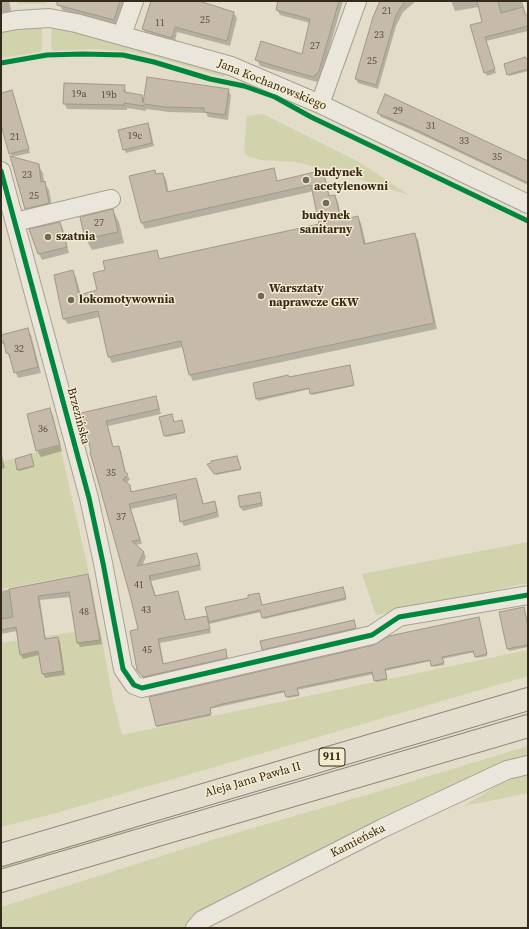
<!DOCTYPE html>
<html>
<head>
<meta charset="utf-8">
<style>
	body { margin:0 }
	#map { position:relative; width:529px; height:929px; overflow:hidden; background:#e2dcc8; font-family:"Source Serif 4",serif }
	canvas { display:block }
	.frame { position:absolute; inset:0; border:2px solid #35291c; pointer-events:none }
</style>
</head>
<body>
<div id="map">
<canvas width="529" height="929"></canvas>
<div class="frame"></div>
</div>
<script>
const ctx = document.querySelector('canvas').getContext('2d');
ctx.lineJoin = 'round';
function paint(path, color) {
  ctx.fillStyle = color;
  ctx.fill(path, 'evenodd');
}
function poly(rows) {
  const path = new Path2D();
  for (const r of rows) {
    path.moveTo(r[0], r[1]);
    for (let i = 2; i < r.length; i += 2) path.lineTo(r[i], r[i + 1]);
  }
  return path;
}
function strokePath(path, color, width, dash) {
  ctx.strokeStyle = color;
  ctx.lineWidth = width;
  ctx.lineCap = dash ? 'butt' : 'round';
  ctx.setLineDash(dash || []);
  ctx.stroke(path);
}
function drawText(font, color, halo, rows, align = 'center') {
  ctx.font = font + ' "Source Serif 4",serif';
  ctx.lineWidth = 3;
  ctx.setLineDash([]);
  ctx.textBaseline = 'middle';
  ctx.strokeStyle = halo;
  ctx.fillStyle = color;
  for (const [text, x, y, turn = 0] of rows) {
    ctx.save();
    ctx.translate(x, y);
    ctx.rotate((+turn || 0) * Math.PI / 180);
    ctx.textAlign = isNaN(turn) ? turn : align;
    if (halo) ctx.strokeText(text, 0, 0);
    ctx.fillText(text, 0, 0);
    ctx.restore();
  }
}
const green = poly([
	[18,1,45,1,46,4,18,4],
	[42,25,42,47,40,52,1,58,1,30],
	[52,26,226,72,224,77,148,55,126,51,90,49,53,51,51,48],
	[263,114,359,162,409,195,344,174,321,168,295,162,262,160,250,157,244,153,247,116],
	[60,446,89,573,1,589,1,462],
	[528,542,528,583,376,615,362,574],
	[100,628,113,700,122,735,528,650,528,676,49,815,1,827,1,643],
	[528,746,528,759,188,928,1,928,1,907,212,840,377,792],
	[528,774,528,793,464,806,511,777],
	[133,826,133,831,1,872,1,864]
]);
const shadow = poly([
	[1,1,9,1,12,14,1,16],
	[61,1,127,1,119,28,65,14,60,6],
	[152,1,196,1,234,13,237,18,230,46,177,32,175,42,146,34,143,29],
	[279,1,343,1,320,80,317,82,260,66,257,60,303,55,310,23,280,15,277,10],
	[381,1,416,1,403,12,396,26,378,89,358,83,356,79,374,17],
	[451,1,522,1,528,22,528,31,486,41,496,73,487,76,485,72,483,23,479,7,455,11],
	[528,58,528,71,509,76,505,65],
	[124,86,127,93,141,96,144,102,228,90,231,95,228,120,208,117,206,113,169,112,146,109,146,111,127,108,127,110,67,109,64,103],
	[11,91,14,95,30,153,12,157,1,122,1,94],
	[378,113,528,162,528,185,414,131,381,117],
	[147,124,150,128,154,146,126,153,124,149],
	[38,165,43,173,44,182,49,190,52,206,30,216,25,209],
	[273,169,278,182,322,171,325,177,330,197,335,196,338,202,342,220,358,217,361,223,366,244,414,234,418,240,437,329,193,381,190,375,183,347,112,363,109,357,100,317,68,324,64,319,72,271,76,277,81,295,98,291,106,271,156,251,160,259,321,225,314,191,145,229,142,223,130,176,155,171,157,175,163,174,166,179,169,193],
	[113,210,119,222,124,243,92,250,86,239,81,218],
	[60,223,63,229,69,253,42,260,39,254,30,230],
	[27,329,31,335,41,373,18,378,7,352,6,346,1,343,1,336],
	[350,368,354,386,312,395,310,389,258,401,257,399,254,384],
	[155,397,158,402,161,414,108,426,113,448,118,447,121,451,126,474,130,479,126,484,129,485,132,492,196,479,198,484,204,505,214,502,217,507,219,517,184,526,181,521,177,499,131,509,142,544,135,545,144,553,146,557,142,566,196,554,199,559,201,570,151,581,156,596,178,592,180,597,186,621,206,617,209,622,259,594,262,606,344,590,346,600,264,619,261,612,209,624,211,633,160,643,164,665,225,650,229,662,145,681,138,670,139,630,83,414],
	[50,410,53,416,62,451,41,457,37,451,28,415],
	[182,422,185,433,166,437,165,436,174,423],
	[1,450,5,468,1,469],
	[32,457,34,467,19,471,18,470],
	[237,457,241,470,216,475,208,465],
	[259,493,261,497,263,506,243,511,240,507],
	[88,575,90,579,102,644,80,647,78,643,71,597,40,600,46,640,58,638,60,642,65,675,45,678,43,674,39,655,23,659,21,655,17,631,1,634,1,591],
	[501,613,528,627,528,647,509,651],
	[479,618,487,656,477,658,475,652,442,659,444,665,433,667,431,661,385,671,387,680,376,682,374,674,297,690,299,696,288,698,286,692,210,709,211,716,157,727,157,726,375,646],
	[354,622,356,630,264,651,263,649]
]);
const building = poly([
	[57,1,120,1,114,20,57,5,57,1],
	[151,1,199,1,234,12,227,41,175,27,172,38,142,29,151,1],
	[278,1,339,1,319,71,313,77,255,60,261,41,302,54,310,19,276,10,278,1],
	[380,1,405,1,396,15,376,85,355,79,373,17,380,1],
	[477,1,498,1,501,13,523,7,525,14,528,16,528,26,485,37,495,69,484,73,470,25,482,22,477,1],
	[525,57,526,59,528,58,528,69,507,75,504,64,525,57],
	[147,77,229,89,225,115,204,112,204,108,165,107,144,104,144,106,124,103,124,105,63,104,64,83,125,85,124,92,142,95,143,103,147,77],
	[12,90,29,149,9,154,1,125,1,93,12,90],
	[385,94,528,161,528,183,410,127,377,113,385,94],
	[148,123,152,143,123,150,118,130,148,123],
	[10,156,39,164,41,182,45,181,49,203,25,209,10,156],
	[274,168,277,181,323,170,329,196,335,195,341,220,358,216,364,244,415,233,434,323,189,375,181,341,108,357,98,311,63,319,54,275,73,270,79,295,97,290,93,273,105,270,103,261,157,250,159,259,319,224,311,185,141,223,129,176,155,170,156,174,163,173,167,192,274,168],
	[113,209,118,232,85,239,80,217,113,209],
	[60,222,67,247,38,254,29,229,60,222],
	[28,328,38,367,14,373,9,354,6,353,4,342,1,340,1,335,28,328],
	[350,365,354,385,310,394,309,388,256,399,253,383,288,375,289,377,350,365],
	[156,396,159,409,106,421,113,447,119,446,125,472,128,474,123,480,130,485,131,492,196,478,203,504,215,501,217,512,180,522,176,494,129,504,140,540,132,541,144,552,137,566,197,553,200,565,149,576,155,596,178,591,185,620,207,616,210,629,158,639,163,664,226,649,227,658,143,677,137,670,130,631,138,629,131,599,90,452,91,451,81,413,156,396],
	[50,408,60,445,36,451,27,414,50,408],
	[172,414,174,422,182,420,185,432,164,436,159,417,172,414],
	[31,454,34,466,17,470,15,459,31,454],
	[237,456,241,469,214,474,207,464,211,463,211,461,237,456],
	[260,492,262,503,240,507,238,496,260,492],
	[88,574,100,640,77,643,69,592,38,596,45,639,58,637,63,671,42,674,38,651,20,655,16,627,1,630,1,619,13,617,9,589,88,574],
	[343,587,346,598,262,618,260,610,209,622,205,607,248,598,248,595,259,593,262,605,343,587],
	[524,607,528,626,528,645,507,649,499,612,524,607],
	[479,617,487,654,475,657,473,651,442,657,444,663,431,666,430,660,385,669,387,679,374,681,372,672,297,688,299,695,286,697,284,691,222,704,210,708,211,714,156,726,149,697,374,645,389,636,479,617],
	[354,620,356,628,262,650,260,641,302,632,354,620]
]);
const minor = poly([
	[1,23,17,20,49,18,76,23,231,66,320,104,528,204],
	[122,35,134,1],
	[320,104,357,1],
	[1,171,89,498,103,563,123,669,134,685,142,688,372,635,399,617,528,595],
	[15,222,111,199],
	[195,928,202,920,383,828,507,770,528,765]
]);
const major = poly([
	[1,855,528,699],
	[1,881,528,726]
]);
const cycleway = poly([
	[1,63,47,55,83,54,123,55,154,62,210,79,244,86,275,97,311,117,528,221],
	[1,171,89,498,103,563,123,669,134,685,142,688,372,635,399,617,528,595]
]);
const markers = [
	[306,180,4,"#726858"],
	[326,203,4,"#726858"],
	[48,237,4,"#726858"],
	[261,296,4,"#726858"],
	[71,300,4,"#726858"]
];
const numberNames = [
	["21",387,11],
	["25",205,20],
	["11",160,23],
	["23",379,35],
	["27",315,46],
	["25",372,61],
	["19a",79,94],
	["19b",109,95],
	["29",398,111],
	["31",431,126],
	["19c",135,136],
	["21",15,137],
	["33",464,141],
	["35",497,157],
	["23",27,175],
	["25",34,196],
	["27",99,223],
	["32",19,349],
	["36",43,429],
	["35",111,473],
	["37",121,517],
	["41",139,585],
	["43",146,610],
	["48",84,612],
	["45",147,650]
];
const shields = [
	[332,757,26]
];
const shieldNames = [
	["911",332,757]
];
const streetNames = [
	["Jana Kochanowskiego",272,85,22],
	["Brzezińska",78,416,75],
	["Aleja Jana Pawła II",253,780,-16],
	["Kamieńska",358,841,-27]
];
const poiNames = [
	["budynek",314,173],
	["acetylenowni",314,187],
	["budynek",326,216,"center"],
	["sanitarny",326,230,"center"],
	["szatnia",56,237],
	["Warsztaty",269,289],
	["naprawcze GKW",269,303],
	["lokomotywownia",79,300]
];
paint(green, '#d0d3ab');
paint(shadow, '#0003');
paint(building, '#c6baaa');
strokePath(building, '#a29888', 1);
strokePath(minor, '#a7a192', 20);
strokePath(major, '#8c8679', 24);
strokePath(minor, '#eae6db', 18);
strokePath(major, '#e2ddcc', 22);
strokePath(cycleway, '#00873e', 5);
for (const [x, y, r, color] of markers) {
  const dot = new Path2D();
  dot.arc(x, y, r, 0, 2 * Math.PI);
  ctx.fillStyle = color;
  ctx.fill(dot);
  strokePath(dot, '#f5ecce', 1.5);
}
drawText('10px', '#594d40', null, numberNames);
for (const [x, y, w] of shields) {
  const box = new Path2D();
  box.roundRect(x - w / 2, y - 9, w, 18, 3);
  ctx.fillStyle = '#f5ecce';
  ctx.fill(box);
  strokePath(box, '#35291c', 1);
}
drawText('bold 11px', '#35291c', null, shieldNames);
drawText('12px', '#35291c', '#f5ecce', streetNames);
drawText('bold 12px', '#35291c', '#f5ecce', poiNames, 'left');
</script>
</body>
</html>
